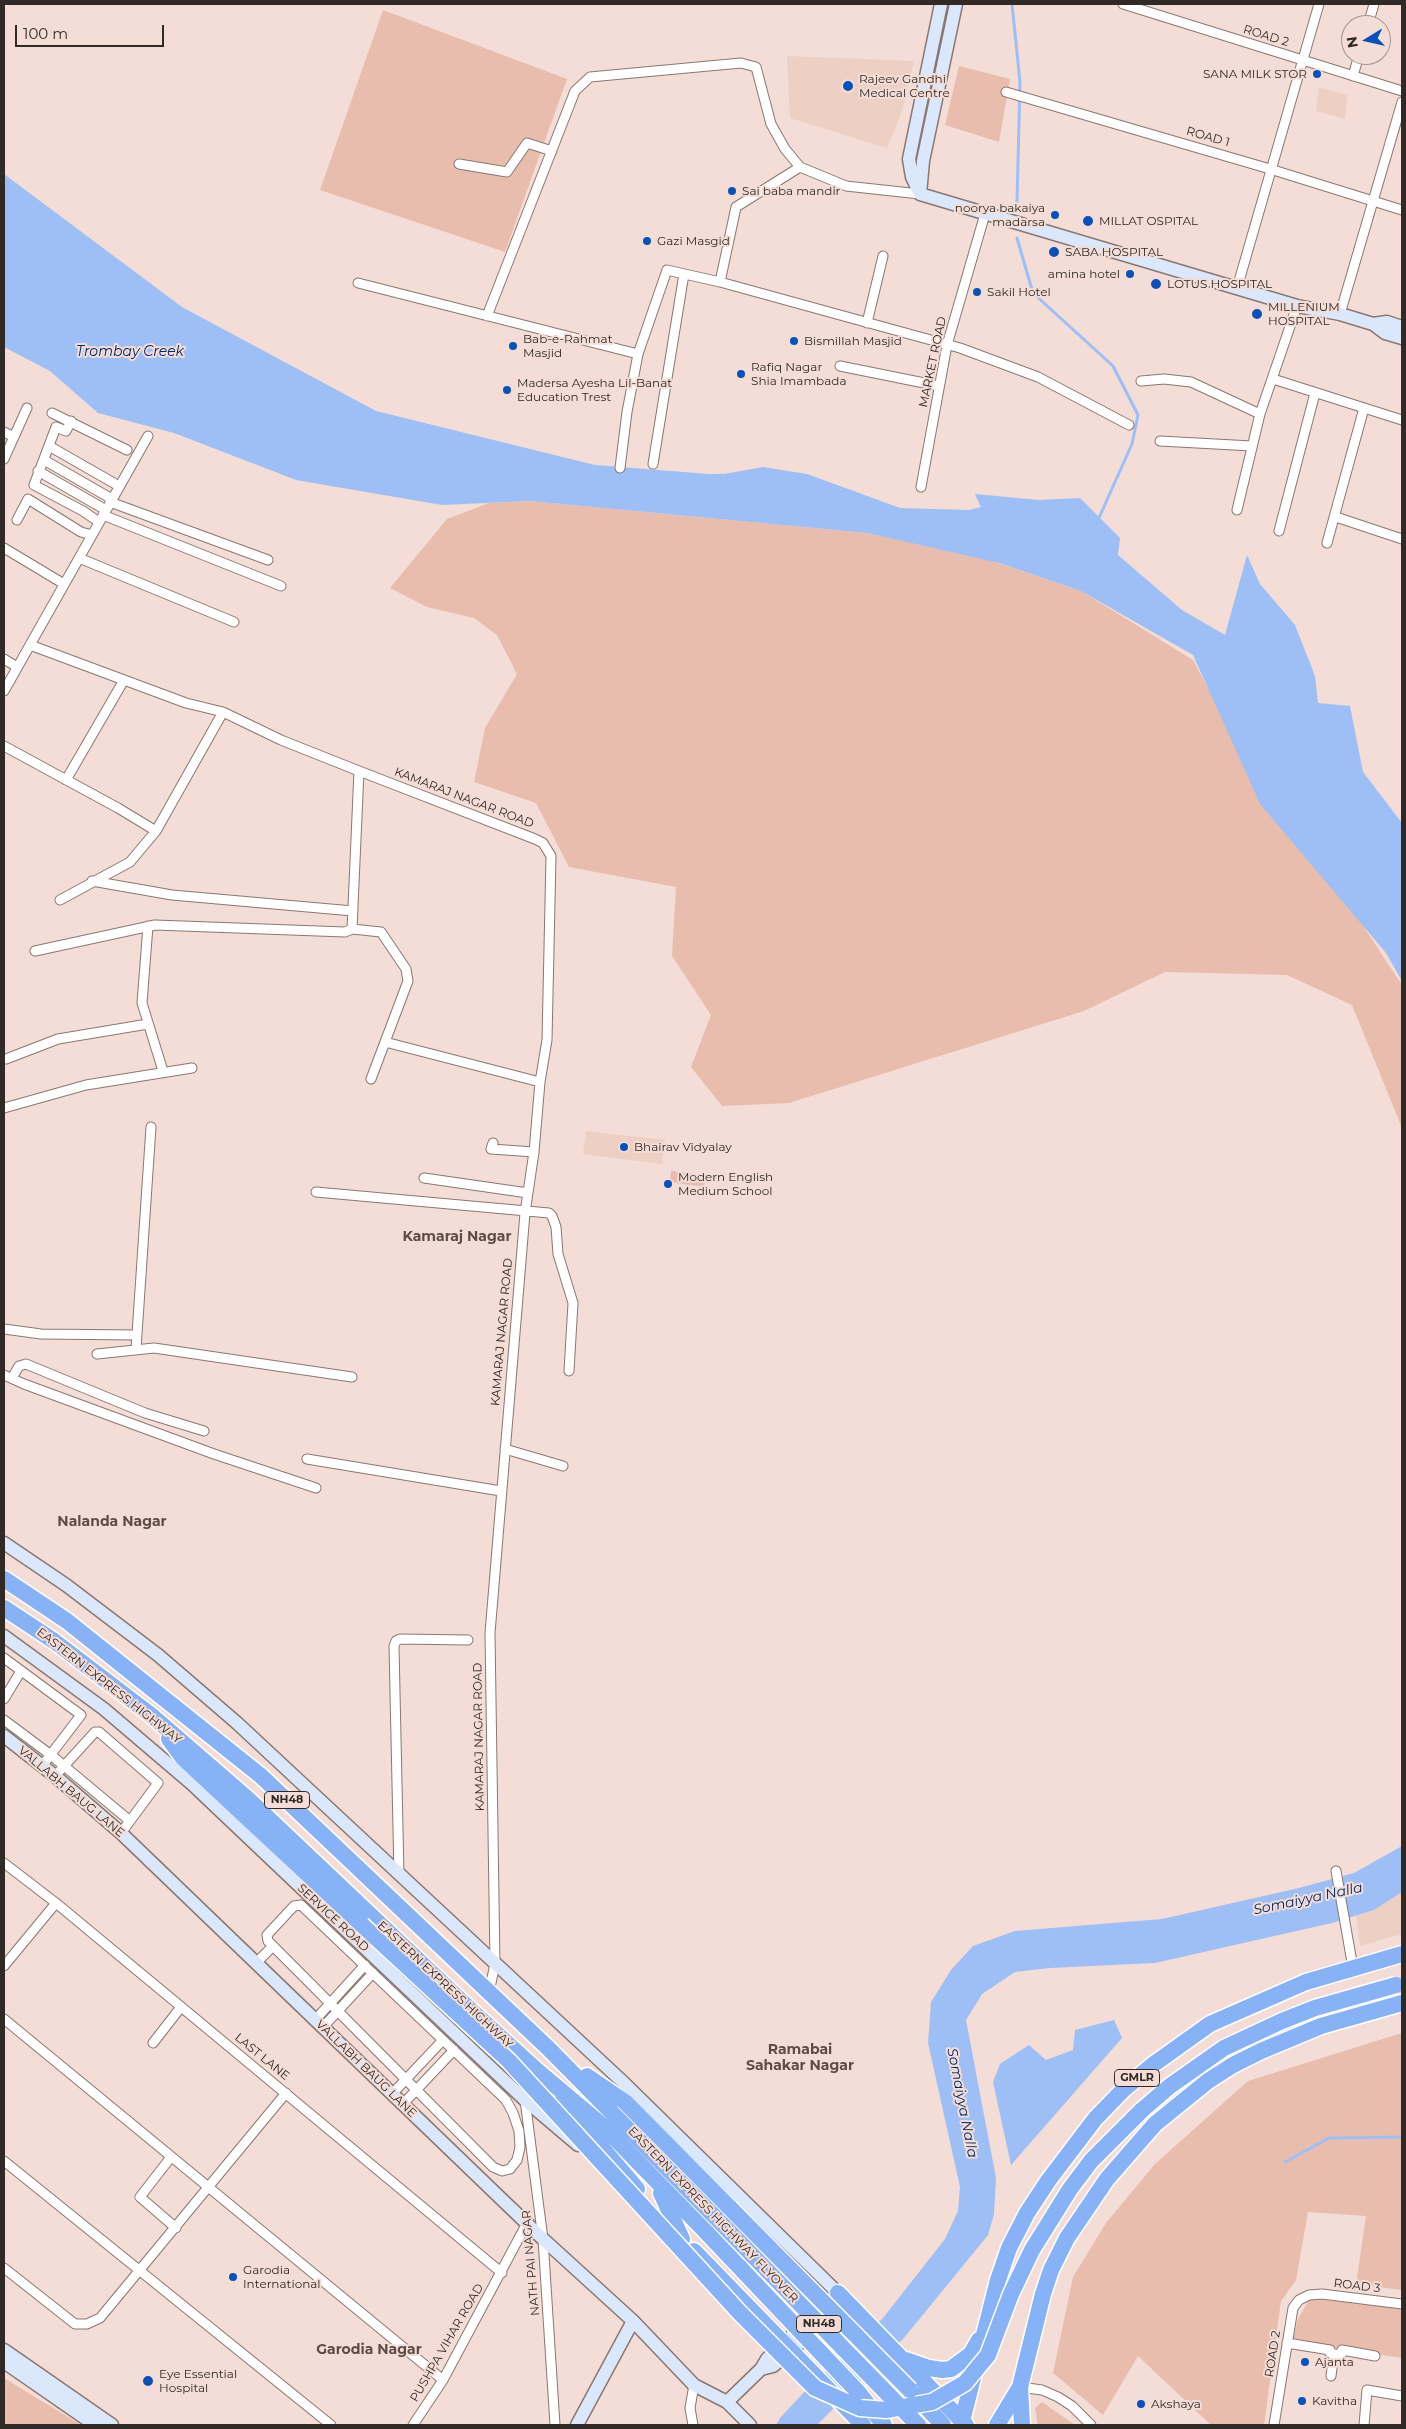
<!DOCTYPE html>
<html>
<head>
<meta charset="utf-8">
<style>
	body { margin:0 }
	#map { position:relative; width:1406px; height:2429px; overflow:hidden; background:#f3ddd6; font-family:Montserrat,sans-serif }
	canvas { display:block }
	.frame { position:absolute; inset:0; border:5px solid #312926; pointer-events:none }
	.north { position:absolute; left:1341px; top:15px; width:50px; height:50px; box-sizing:border-box; background:#f3ddd6; border:1px solid #a59590; border-radius:50%; rotate:261deg; font-size:14px; font-weight:700; line-height:20px; text-align:center; color:#312926 }
	.north::after { content:''; display:block; margin:auto; width:18px; height:22px; background:#0950bb; clip-path:polygon(50% 0,100% 100%,50% 72%,0 100%) }
	.scale { position:absolute; left:15px; top:25px; width:149px; height:22px; box-sizing:border-box; border:2px solid #312926; border-top:0; padding-left:6px; font-size:15px; line-height:18px; white-space:nowrap; color:#312926; -webkit-text-stroke:4px #f3ddd6; paint-order:stroke }
</style>
</head>
<body>
<div id="map">
<canvas width="1406" height="2429"></canvas>
<div class="frame"></div>
<div class="north">N</div>
<div class="scale">100 m</div>
</div>
<script>
const ctx = document.querySelector('canvas').getContext('2d');
ctx.lineJoin = 'round';
function paint(path, color) {
  ctx.fillStyle = color;
  ctx.fill(path, 'evenodd');
}
function poly(rows) {
  const path = new Path2D();
  for (const r of rows) {
    path.moveTo(r[0], r[1]);
    for (let i = 2; i < r.length; i += 2) path.lineTo(r[i], r[i + 1]);
  }
  return path;
}
function strokePath(path, color, width, dash) {
  ctx.strokeStyle = color;
  ctx.lineWidth = width;
  ctx.lineCap = dash ? 'butt' : 'round';
  ctx.setLineDash(dash || []);
  ctx.stroke(path);
}
function drawText(font, color, halo, rows, align = 'center') {
  ctx.font = font + ' Montserrat,sans-serif';
  ctx.lineWidth = 4;
  ctx.setLineDash([]);
  ctx.textBaseline = 'middle';
  ctx.strokeStyle = halo;
  ctx.fillStyle = color;
  for (const [text, x, y, turn = 0] of rows) {
    ctx.save();
    ctx.translate(x, y);
    ctx.rotate((+turn || 0) * Math.PI / 180);
    ctx.textAlign = isNaN(turn) ? turn : align;
    if (halo) ctx.strokeText(text, 0, 0);
    ctx.fillText(text, 0, 0);
    ctx.restore();
  }
}
const built = poly([
	[787,56,914,61,902,111,887,148,790,118],
	[1319,87,1347,95,1345,119,1316,111],
	[586,1131,665,1140,662,1164,583,1154],
	[1402,1892,1402,1934,1360,1946,1356,1916,1374,1910]
]);
const green = poly([
	[383,10,567,79,505,252,320,190],
	[959,66,1010,79,999,142,945,125],
	[530,501,867,533,989,560,1081,591,1193,660,1269,802,1352,909,1402,985,1402,1128,1352,1005,1287,975,1165,972,1084,1011,789,1103,722,1106,691,1067,711,1015,672,956,676,887,569,867,536,803,474,782,485,728,517,674,497,635,474,618,427,607,390,588,447,519,489,503],
	[671,1171,706,1175,704,1187,670,1182],
	[1402,2033,1402,2290,1356,2284,1366,2216,1308,2212,1296,2280,1281,2301,1264,2425,1211,2425,1138,2356,1103,2415,1053,2373,1073,2277,1106,2223,1155,2164,1248,2081],
	[1310,2298,1402,2309,1402,2358,1292,2341,1298,2319],
	[4,2378,81,2425,4,2425],
	[1042,2402,1075,2425,1038,2425,1035,2408]
]);
const water = poly([
	[4,174,182,307,376,411,595,465,709,474,724,474,763,467,807,474,900,508,969,510,981,507,975,494,1039,500,1080,498,1120,538,1118,555,1182,610,1225,635,1247,555,1260,584,1295,625,1315,676,1318,703,1350,706,1363,772,1402,823,1402,981,1386,953,1260,804,1193,655,1081,591,999,563,942,550,867,533,530,501,442,505,296,480,174,433,98,413,50,371,4,347],
	[1402,1846,1402,1892,1374,1910,1332,1923,1155,1963,1050,1968,1015,1972,982,1994,966,2020,996,2178,994,2214,988,2235,904,2338,817,2425,776,2425,780,2418,807,2389,883,2318,945,2239,958,2211,960,2187,928,2043,931,2002,951,1970,973,1946,1015,1931,1162,1919,1299,1888,1354,1873],
	[1114,2020,1122,2038,1011,2165,993,2082,1000,2064,1029,2045,1046,2060,1073,2050,1075,2030]
]);
const stream = poly([
	[1012,4,1020,82,1017,202],
	[1017,238,1033,293,1113,366,1138,415,1132,444,1098,520],
	[1285,2162,1329,2138,1402,2137]
]);
const street = poly([
	[1123,4,1402,91],
	[1368,25,1374,4],
	[1353,76,1359,55],
	[1006,92,1270,169,1402,210],
	[459,164,507,172,527,143,552,151],
	[720,282,736,207,800,167],
	[358,283,638,354,667,270,720,282,960,348,1038,377,1129,425],
	[1237,288,1319,4],
	[1340,314,1402,102],
	[487,316,575,91,590,77,741,63,756,67,771,124,785,149,800,167,846,186,920,194],
	[867,323,883,256],
	[840,366,939,386],
	[1273,379,1402,420],
	[1141,381,1164,379,1191,382,1260,414],
	[52,413,127,450],
	[71,421,66,431,56,427,34,485,83,511,99,522],
	[4,432,14,437],
	[1160,441,1252,446],
	[49,446,119,486],
	[4,459,27,408],
	[44,460,112,499],
	[653,464,684,274],
	[620,468,627,412,638,354],
	[38,471,106,510],
	[921,487,947,345,985,214],
	[110,502,268,560],
	[1237,510,1260,414,1297,306],
	[103,515,281,586],
	[1336,517,1402,539],
	[17,520,28,499,81,532,92,535],
	[1279,531,1315,393],
	[1327,543,1364,408],
	[4,548,64,584],
	[79,558,234,622],
	[30,645,186,703,223,712,156,831,130,862,60,900],
	[4,659,17,667],
	[4,691,148,436],
	[223,712,281,740,359,771,535,839,543,843,551,856,547,1040,540,1082,534,1152,525,1213,490,1633,495,1964,489,1992],
	[4,746,118,808,156,831],
	[66,780,124,680],
	[92,881,172,895,353,911],
	[148,926,142,1003,163,1071],
	[352,929,359,771],
	[35,951,155,925,345,932,352,929,381,932,406,969,408,981,371,1079],
	[385,1042,540,1082],
	[6,1059,58,1039,148,1024],
	[4,1108,86,1085,192,1068],
	[493,1143,491,1149,534,1152],
	[424,1178,528,1193],
	[316,1192,549,1213,552,1216,556,1227,558,1254,573,1303,569,1371],
	[4,1329,41,1334,136,1335],
	[136,1349,151,1127],
	[97,1354,154,1348,352,1377],
	[4,1375,24,1384,214,1454,316,1488],
	[12,1378,19,1366,26,1364,145,1413,204,1431],
	[505,1449,563,1466],
	[307,1459,501,1491],
	[4,1658,81,1715,42,1766],
	[4,1699,21,1671],
	[4,1720,51,1755,130,1821],
	[55,1776,95,1732,99,1732,158,1783,121,1833],
	[4,1863,56,1903,502,2273],
	[1336,1871,1353,1968],
	[399,1875,394,1646,396,1641,400,1639,468,1640],
	[301,1905,506,2100,513,2113,519,2131,520,2147,517,2160,510,2169,502,2171,493,2167,268,1941,267,1935,294,1906,301,1905],
	[256,1963,273,1946],
	[4,1966,56,1903],
	[4,2019,443,2380],
	[315,2020,365,1965],
	[323,2027,373,1973],
	[153,2043,181,2007],
	[392,2094,443,2040],
	[525,2100,543,2239,555,2425],
	[403,2104,454,2050],
	[171,2157,140,2197,176,2228],
	[4,2161,331,2425],
	[4,2268,75,2324,87,2324,100,2318,286,2093],
	[1287,2343,1330,2350,1330,2353,1334,2354,1341,2355,1342,2350,1375,2356],
	[1331,2376,1334,2354],
	[1020,2387,1042,2390,1058,2397,1072,2406,1091,2425],
	[413,2425,443,2380,527,2223],
	[693,2425,690,2408,694,2385],
	[1274,2425,1293,2308,1299,2300,1309,2295,1322,2294,1402,2304],
	[1364,2425,1367,2390,1402,2396]
]);
const secondary = poly([
	[920,194,1297,306,1340,314,1373,324,1385,333,1402,338],
	[920,194,912,177,909,159,941,4],
	[920,194,923,161,956,4],
	[1373,324,1387,322,1402,327],
	[4,1543,66,1585,158,1655,237,1723,625,2084,838,2293,767,2359,761,2369,727,2402],
	[4,1636,104,1709,192,1784,525,2100,578,2145],
	[4,1736,55,1776,121,1833,543,2239,633,2321,694,2385,727,2402,750,2425],
	[4,2350,112,2425],
	[4,2362,95,2425],
	[761,2369,773,2366,826,2320],
	[577,2425,633,2321]
]);
const highway = poly([
	[4,1579,67,1621,261,1776,549,2049,721,2223],
	[4,1608,54,1641,151,1715,248,1799,474,2013,533,2067,603,2126,707,2233],
	[169,1739,183,1758,362,1925],
	[587,2076,625,2102,730,2208],
	[562,2101,637,2189],
	[661,2193,682,2239],
	[694,2251,863,2425],
	[838,2293,966,2425],
	[906,2360,929,2368,942,2370,951,2369,971,2354,979,2340],
	[1020,2387,1022,2425],
	[858,2392,884,2425],
	[915,2395,943,2425],
	[961,2425,998,2280,1009,2248,1027,2213,1048,2181,1095,2119,1124,2089,1154,2064,1210,2024,1306,1982,1402,1954],
	[997,2425,1020,2387,1043,2294,1051,2270,1067,2238,1107,2179,1155,2124,1208,2081,1233,2065,1261,2051,1321,2026,1402,2003]
]);
const highwayBridge = poly([
	[362,1925,509,2061,740,2313,815,2388,860,2408,886,2410,932,2402,965,2383,988,2355,1011,2294,1032,2250,1070,2189,1091,2161,1142,2110,1170,2086,1224,2048,1282,2021,1315,2008,1396,1985],
	[730,2208,910,2390],
	[721,2223,918,2425],
	[707,2233,858,2392]
]);
const markers = [
	[1317,74,5,"#0950bb"],
	[848,86,6,"#0950bb"],
	[732,191,5,"#0950bb"],
	[1055,215,5,"#0950bb"],
	[1088,221,6,"#0950bb"],
	[647,241,5,"#0950bb"],
	[1054,252,6,"#0950bb"],
	[1130,274,5,"#0950bb"],
	[1156,284,6,"#0950bb"],
	[977,292,5,"#0950bb"],
	[1257,314,6,"#0950bb"],
	[794,341,5,"#0950bb"],
	[513,346,5,"#0950bb"],
	[741,374,5,"#0950bb"],
	[507,390,5,"#0950bb"],
	[624,1147,5,"#0950bb"],
	[668,1184,5,"#0950bb"],
	[233,2277,5,"#0950bb"],
	[1305,2362,5,"#0950bb"],
	[148,2381,6,"#0950bb"],
	[1302,2401,5,"#0950bb"],
	[1141,2404,5,"#0950bb"]
];
const shields = [
	[287,1800,45],
	[1137,2078,45],
	[819,2324,45]
];
const shieldNames = [
	["NH48",287,1800],
	["GMLR",1137,2078],
	["NH48",819,2324]
];
const streetNames = [
	["ROAD 2",1266,36,17],
	["ROAD 1",1208,137,16],
	["MARKET ROAD",933,362,-78],
	["KAMARAJ NAGAR ROAD",464,798,21],
	["KAMARAJ NAGAR ROAD",502,1332,-85],
	["EASTERN EXPRESS HIGHWAY",109,1686,38],
	["KAMARAJ NAGAR ROAD",479,1737,-91],
	["VALLABH BAUG LANE",71,1792,40],
	["SERVICE ROAD",333,1918,43],
	["EASTERN EXPRESS HIGHWAY",445,1985,43],
	["LAST LANE",262,2057,39],
	["VALLABH BAUG LANE",366,2069,44],
	["EASTERN EXPRESS HIGHWAY FLYOVER",713,2215,46],
	["NATH PAI NAGAR",531,2263,-95],
	["ROAD 3",1357,2286,7],
	["PUSHPA VIHAR ROAD",447,2343,-60],
	["ROAD 2",1273,2354,-81]
];
const poiNames = [
	["SANA MILK STOR",1307,74,"right"],
	["Rajeev Gandhi",859,79],
	["Medical Centre",859,93],
	["Sai baba mandir",742,191],
	["noorya bakaiya",1045,208,"right"],
	["madarsa",1045,222,"right"],
	["MILLAT OSPITAL",1099,221],
	["Gazi Masgid",657,241],
	["SABA HOSPITAL",1065,252],
	["amina hotel",1120,274,"right"],
	["LOTUS HOSPITAL",1167,284],
	["Sakil Hotel",987,292],
	["MILLENIUM",1268,307],
	["HOSPITAL",1268,321],
	["Bab-e-Rahmat",523,339],
	["Masjid",523,353],
	["Bismillah Masjid",804,341],
	["Rafiq Nagar",751,367],
	["Shia Imambada",751,381],
	["Madersa Ayesha Lil-Banat",517,383],
	["Education Trest",517,397],
	["Bhairav Vidyalay",634,1147],
	["Modern English",678,1177],
	["Medium School",678,1191],
	["Garodia",243,2270],
	["International",243,2284],
	["Ajanta",1315,2362],
	["Eye Essential",159,2374],
	["Hospital",159,2388],
	["Kavitha",1312,2401],
	["Akshaya",1151,2404]
];
const waterNames = [
	["Trombay Creek",130,352],
	["Somaiyya Nalla",1308,1899,-12],
	["Somaiyya Nalla",962,2103,79]
];
const neighbourhoodNames = [
	["Kamaraj Nagar",457,1237],
	["Nalanda Nagar",112,1522],
	["Ramabai",800,2050],
	["Sahakar Nagar",800,2066],
	["Garodia Nagar",369,2350]
];
paint(built, '#edcfc4');
paint(green, '#e8bdae');
paint(water, '#9dbff6');
strokePath(stream, '#9dbff6', 3);
strokePath(street, '#8b7771', 11);
strokePath(secondary, '#8b7771', 15);
strokePath(highway, '#fff', 19);
strokePath(street, '#fff', 9);
strokePath(secondary, '#dbe8fc', 12);
strokePath(highway, '#88b2f6', 16);
strokePath(highwayBridge, '#fff', 19, []);
strokePath(highwayBridge, '#88b2f6', 16);
for (const [x, y, r, color] of markers) {
  const dot = new Path2D();
  dot.arc(x, y, r, 0, 2 * Math.PI);
  ctx.fillStyle = color;
  ctx.fill(dot);
  strokePath(dot, '#f3ddd6', 2);
}
for (const [x, y, w] of shields) {
  const box = new Path2D();
  box.roundRect(x - w / 2, y - 8.5, w, 17, 4);
  ctx.fillStyle = '#f3ddd6';
  ctx.fill(box);
  strokePath(box, '#312926', 1);
}
drawText('bold 11px', '#312926', null, shieldNames);
drawText('12px', '#312926', '#f3ddd6', streetNames);
drawText('12px', '#312926', '#f3ddd6', poiNames, 'left');
drawText('italic 14px', '#022866', '#f3ddd6', waterNames);
drawText('bold 14px', '#5e4c46', '#f3ddd6', neighbourhoodNames);
</script>
</body>
</html>
